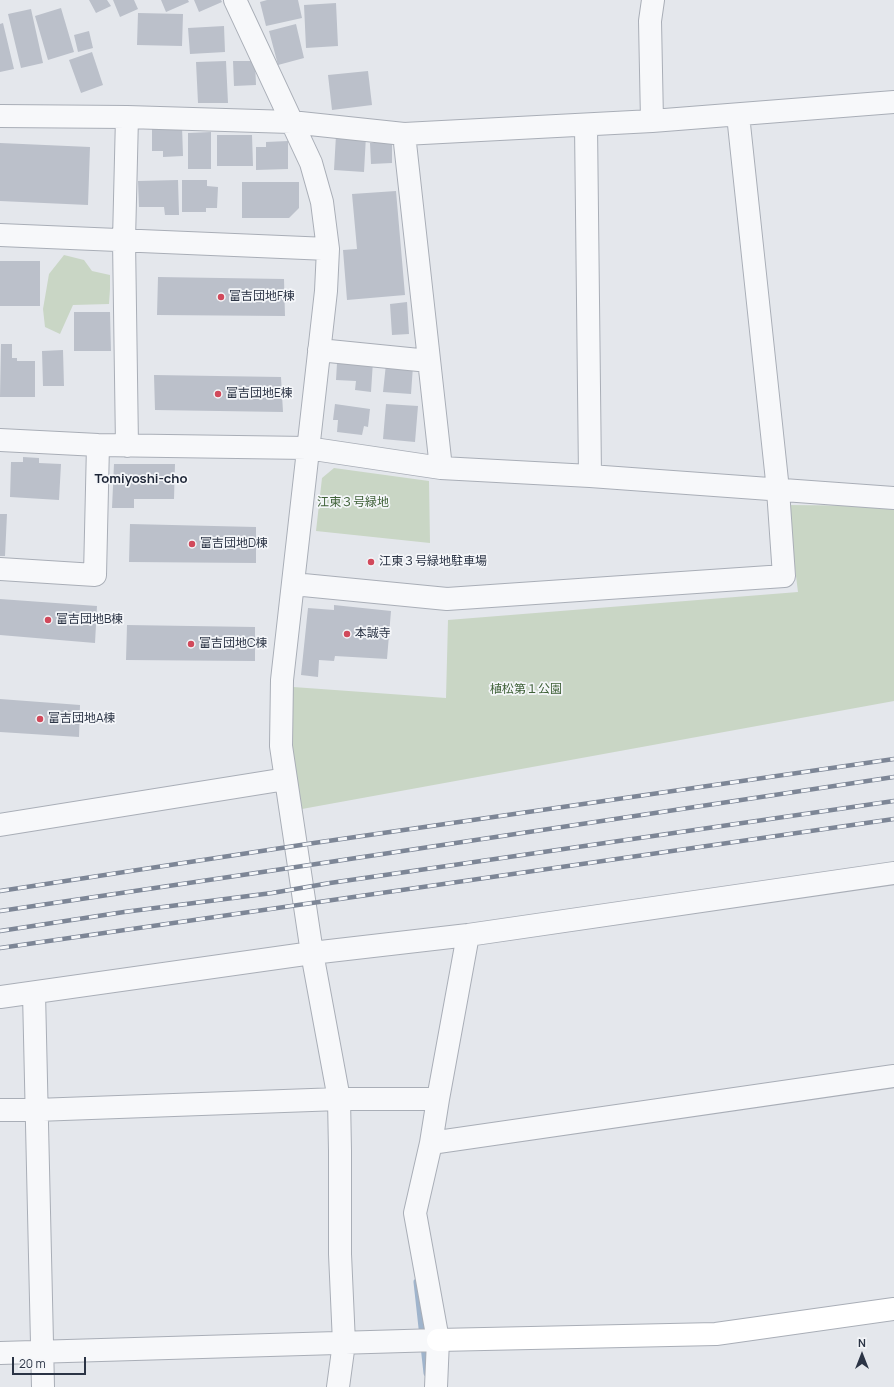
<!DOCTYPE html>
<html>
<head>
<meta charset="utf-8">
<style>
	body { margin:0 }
	#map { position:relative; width:894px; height:1387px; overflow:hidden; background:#e4e7ec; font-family:Manrope,sans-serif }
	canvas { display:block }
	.north { position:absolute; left:842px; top:1335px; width:40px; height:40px; -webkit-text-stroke:3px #f4f6f9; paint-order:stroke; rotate:0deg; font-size:11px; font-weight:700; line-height:16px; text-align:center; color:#2b3445 }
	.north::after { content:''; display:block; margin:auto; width:14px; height:18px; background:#2b3445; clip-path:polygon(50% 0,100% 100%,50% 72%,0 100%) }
	.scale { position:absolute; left:12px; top:1357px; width:74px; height:18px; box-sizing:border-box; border:2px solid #2b3445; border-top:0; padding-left:5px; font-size:12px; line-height:14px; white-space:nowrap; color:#2b3445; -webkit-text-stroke:3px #f4f6f9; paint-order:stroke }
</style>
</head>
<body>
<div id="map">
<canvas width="894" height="1387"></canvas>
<div class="north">N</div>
<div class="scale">20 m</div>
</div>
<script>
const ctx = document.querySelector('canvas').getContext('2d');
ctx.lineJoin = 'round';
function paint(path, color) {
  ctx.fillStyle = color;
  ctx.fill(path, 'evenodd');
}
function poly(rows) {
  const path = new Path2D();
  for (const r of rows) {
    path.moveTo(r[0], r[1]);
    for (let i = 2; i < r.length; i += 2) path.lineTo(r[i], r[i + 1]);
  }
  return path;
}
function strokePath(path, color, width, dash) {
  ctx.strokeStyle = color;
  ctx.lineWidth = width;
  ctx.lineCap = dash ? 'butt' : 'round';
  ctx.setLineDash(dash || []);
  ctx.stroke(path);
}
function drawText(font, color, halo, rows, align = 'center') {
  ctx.font = font + ' Manrope,"Noto Sans JP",sans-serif';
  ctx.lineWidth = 3.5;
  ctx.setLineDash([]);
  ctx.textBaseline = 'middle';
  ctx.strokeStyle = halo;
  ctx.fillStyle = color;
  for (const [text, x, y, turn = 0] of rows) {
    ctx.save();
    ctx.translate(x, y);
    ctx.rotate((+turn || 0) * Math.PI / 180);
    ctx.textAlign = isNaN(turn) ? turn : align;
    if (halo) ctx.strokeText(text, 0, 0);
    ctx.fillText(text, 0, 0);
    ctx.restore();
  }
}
const green = poly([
	[64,255,84,260,92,271,110,275,110,289,109,304,73,305,60,334,45,327,43,309,49,274],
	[334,468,429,481,430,543,316,531,322,478],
	[787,505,894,506,894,701,302,809,289,728,293,687,446,698,448,620,798,592]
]);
const stream = poly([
	[417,1282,427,1373]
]);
const building = poly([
	[89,0,107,0,111,6,96,13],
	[113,0,134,0,138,9,120,17],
	[161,0,188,0,189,2,166,12],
	[194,0,221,0,222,2,199,12],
	[267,0,298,0,302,18,266,26,260,2],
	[336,3,338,46,306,48,304,5],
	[61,8,74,52,48,60,35,16],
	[31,9,43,63,21,68,8,14],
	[138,13,183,14,182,46,137,45],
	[3,23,14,69,0,72,0,24],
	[296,24,304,58,278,65,269,31],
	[224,26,225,52,190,54,188,28],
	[89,31,93,48,78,52,74,35],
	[92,52,103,85,81,93,69,60],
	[226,61,228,103,198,103,196,62],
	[233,61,255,61,256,85,234,86],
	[368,71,372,105,332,110,328,75],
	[182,126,183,156,163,157,163,151,152,151,152,127],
	[211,132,211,169,188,169,188,133],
	[217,135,252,135,253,166,217,166],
	[336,135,366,136,364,172,334,170],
	[288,141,288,169,256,170,256,147,266,147,266,142],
	[0,143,90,147,88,205,0,201],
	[370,143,392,143,392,163,371,164],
	[178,180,179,215,165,215,164,207,139,207,138,181],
	[182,180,207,180,207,186,218,187,217,208,206,208,206,212,182,212],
	[242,182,299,182,299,208,289,218,242,218],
	[396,191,405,295,347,300,343,250,357,249,352,194],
	[0,261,40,261,40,306,0,306],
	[158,277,284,279,285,316,157,315],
	[407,302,409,334,392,335,390,304],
	[74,312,110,312,111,351,74,351],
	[1,344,12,344,12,358,17,358,17,361,35,361,35,397,0,397],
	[63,350,64,386,43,386,42,351],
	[373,361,371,392,355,390,356,381,336,380,337,363,353,364],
	[386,364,413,366,411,394,383,392],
	[154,375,281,377,283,412,155,410],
	[335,404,370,409,368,427,364,426,362,435,337,432,338,420,333,420],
	[386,404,418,406,415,442,383,439],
	[23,457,39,458,39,463,61,464,59,500,10,497,11,462,23,462],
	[114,464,175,464,174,499,134,499,134,508,112,508],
	[0,514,7,514,5,556,0,556],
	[130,524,256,527,256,563,129,562],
	[0,599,97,606,95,643,0,635],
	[334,605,391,611,387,659,335,656,334,661,319,660,318,677,301,675,308,608,334,610],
	[127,625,255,627,255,661,126,660],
	[0,699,80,705,79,737,0,732]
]);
const street = poly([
	[235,0,311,163,322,202,328,249,326,291,282,680,281,746,312,953,339,1099,340,1151,340,1254,344,1343,338,1387],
	[0,116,127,117,291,122,404,134,652,121,894,102],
	[652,121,650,21,653,0],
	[586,125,590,476],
	[404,134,441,468],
	[0,235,328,249],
	[319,350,429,361],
	[0,440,98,445,307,448,441,468,590,476,894,498],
	[127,446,124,240,127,117],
	[0,569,95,575,98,445],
	[293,584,447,599,784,576,778,490,738,115],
	[0,825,286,779],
	[34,993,43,1387],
	[0,997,312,953,468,935,894,873],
	[0,1110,36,1110,339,1099,438,1099],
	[431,1143,894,1076],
	[0,1353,438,1340],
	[436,1387,438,1340,415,1213,431,1143,438,1099,468,935]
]);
const secondary = poly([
	[438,1340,716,1334,894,1309]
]);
const rail = poly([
	[0,891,314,843,894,759],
	[0,911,323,863,894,777],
	[0,931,124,912,272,893,330,883,894,801],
	[0,948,894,819]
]);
const markers = [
	[221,297,4,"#d1495b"],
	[218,394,4,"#d1495b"],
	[192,544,4,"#d1495b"],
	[371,562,4,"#d1495b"],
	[48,620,4,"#d1495b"],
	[347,634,4,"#d1495b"],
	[191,644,4,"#d1495b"],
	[40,719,4,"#d1495b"]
];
const poiNames = [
	["富吉団地F棟",229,297],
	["富吉団地E棟",226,394],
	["富吉団地D棟",200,544],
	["江東３号緑地駐車場",379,562],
	["富吉団地B棟",56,620],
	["本誠寺",355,634],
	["富吉団地C棟",199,644],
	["富吉団地A棟",48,719]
];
const parkNames = [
	["江東３号緑地",353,503],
	["植松第１公園",526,690]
];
const neighbourhoodNames = [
	["Tomiyoshi-cho",141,479]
];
paint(green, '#c9d6c5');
strokePath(stream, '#9fb4cc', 7);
paint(building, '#bbc0ca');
strokePath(street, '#a9aeb7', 24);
strokePath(secondary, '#a9aeb7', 24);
strokePath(street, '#f7f8fa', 22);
strokePath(secondary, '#fff', 22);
strokePath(rail, '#7d8696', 4.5);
strokePath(rail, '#f4f6f9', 3, [9]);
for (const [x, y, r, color] of markers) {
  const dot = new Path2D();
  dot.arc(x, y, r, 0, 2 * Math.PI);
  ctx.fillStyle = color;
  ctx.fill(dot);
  strokePath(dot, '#f4f6f9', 1.5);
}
drawText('12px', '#2b3445', '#f4f6f9', poiNames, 'left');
drawText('12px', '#3f6138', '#f4f6f9', parkNames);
drawText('bold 13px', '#1d2536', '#f4f6f9', neighbourhoodNames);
</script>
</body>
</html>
